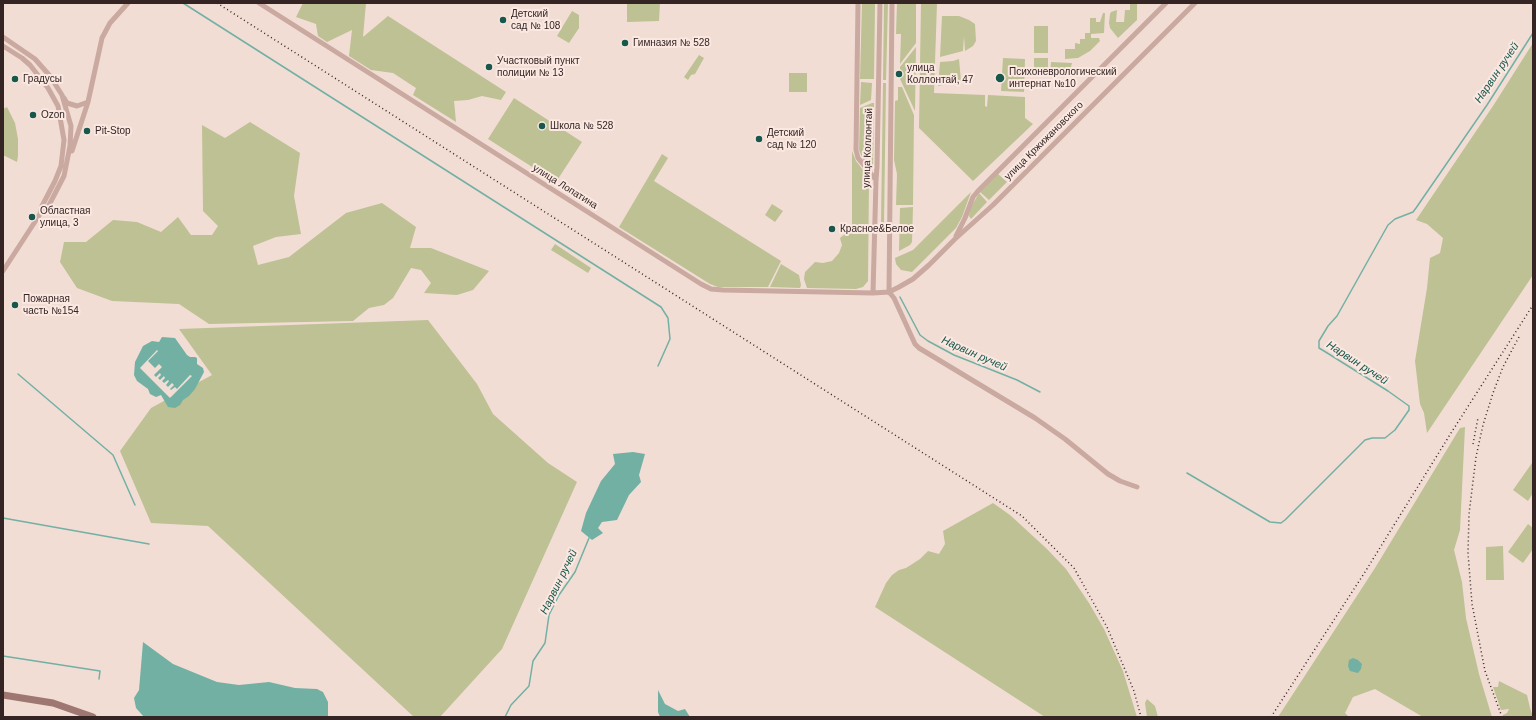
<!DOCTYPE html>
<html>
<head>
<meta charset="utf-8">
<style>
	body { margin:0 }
	#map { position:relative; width:1536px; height:720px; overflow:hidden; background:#f2ddd5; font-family:Helvetica,sans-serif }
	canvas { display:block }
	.frame { position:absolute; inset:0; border:4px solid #342524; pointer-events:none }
</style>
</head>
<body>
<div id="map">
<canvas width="1536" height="720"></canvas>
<div class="frame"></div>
</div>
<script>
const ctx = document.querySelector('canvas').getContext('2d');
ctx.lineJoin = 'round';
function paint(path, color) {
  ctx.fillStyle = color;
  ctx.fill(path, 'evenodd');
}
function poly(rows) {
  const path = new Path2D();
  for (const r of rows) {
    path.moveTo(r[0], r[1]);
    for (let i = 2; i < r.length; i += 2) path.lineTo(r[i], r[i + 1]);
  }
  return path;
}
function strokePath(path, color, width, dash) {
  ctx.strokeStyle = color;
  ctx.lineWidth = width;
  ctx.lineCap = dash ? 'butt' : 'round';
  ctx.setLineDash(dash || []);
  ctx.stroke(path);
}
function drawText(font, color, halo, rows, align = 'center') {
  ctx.font = font + ' Helvetica,sans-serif';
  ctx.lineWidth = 4;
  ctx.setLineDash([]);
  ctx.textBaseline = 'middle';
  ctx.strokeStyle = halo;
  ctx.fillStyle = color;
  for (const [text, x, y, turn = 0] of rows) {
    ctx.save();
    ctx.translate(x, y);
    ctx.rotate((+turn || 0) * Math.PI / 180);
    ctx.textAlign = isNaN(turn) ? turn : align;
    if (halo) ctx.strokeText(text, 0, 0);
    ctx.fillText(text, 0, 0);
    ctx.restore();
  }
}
const green = poly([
	[303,3,366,3,363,37,388,16,506,92,501,100,482,96,468,100,454,101,456,122,413,95,416,88,393,73,371,70,349,56,352,30,327,42,318,36,316,24,296,17],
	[627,3,660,3,659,21,627,22],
	[862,3,875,3,874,79,860,79],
	[884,3,888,3,886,80,883,80],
	[897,3,916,3,916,43,900,64,901,34,896,34],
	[921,3,937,3,934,93,985,95,985,106,987,107,988,95,1025,97,1025,118,1033,124,973,181,919,128],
	[1130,3,1137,3,1137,20,1118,38,1110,28,1109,23,1110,14,1111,12,1117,10,1116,22,1124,22,1125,10,1130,10],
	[572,11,579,15,579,28,569,43,557,36],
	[1103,13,1105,13,1104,33,1091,34,1091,38,1099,38,1100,41,1090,51,1078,58,1065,59,1065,49,1075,49,1075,43,1080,44,1080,39,1085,39,1085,33,1090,33,1090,18,1096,18,1096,22,1100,22],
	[942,16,959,16,969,20,975,24,976,41,973,46,965,51,964,36,963,51,940,57],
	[1034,26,1048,26,1048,53,1034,53],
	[1533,43,1533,275,1427,433,1424,413,1420,404,1415,361,1427,288,1430,258,1440,253,1443,238,1427,224,1416,220,1493,106],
	[916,47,915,111,900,79,900,67],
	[699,55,704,58,695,74,691,75,688,80,684,77],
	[1003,58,1025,59,1024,92,1001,91],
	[1034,58,1048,58,1048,75,1034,75],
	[959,59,961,81,938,86,940,62,953,61],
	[1051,62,1072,63,1070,71,1067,75,1050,75],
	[789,73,807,73,807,92,789,92],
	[861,82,872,83,871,100,860,105],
	[883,83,886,83,884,223,883,225,881,223],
	[898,87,902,87,914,115,913,205,896,205,897,174,894,160,895,101,898,100],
	[514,98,582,142,556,182,488,139],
	[872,103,874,103,873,166,870,168,863,160,859,150,860,108],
	[7,107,15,123,18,139,18,156,17,162,3,155,3,109],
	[250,122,300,153,294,196,301,234,276,237,253,246,258,265,289,257,346,213,382,203,416,227,410,248,431,248,489,271,473,290,457,295,424,293,431,283,421,270,411,268,393,298,384,305,369,308,353,321,209,324,179,304,112,301,77,288,60,262,64,242,86,242,113,220,137,222,161,232,178,217,191,235,212,235,218,226,203,211,202,125,225,138],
	[852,151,856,161,867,175,869,180,868,281,863,287,856,289,807,288,804,279,805,272,815,262,823,263,832,261,839,253,842,245,840,238,846,233,852,232],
	[662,154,668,158,654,181,781,261,768,287,718,287,710,284,619,227],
	[998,174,1007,182,989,200,980,192],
	[971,192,962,217,956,228,912,272,901,270,896,264,895,258,913,250],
	[979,193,987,202,971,219,969,216,970,209],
	[772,204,783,211,775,222,765,215],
	[913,207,912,242,910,245,899,251,900,208],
	[555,244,591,268,588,273,551,250],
	[781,264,799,275,801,285,800,288,770,287],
	[428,320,477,384,493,414,548,463,577,482,502,649,440,717,414,717,208,526,151,523,120,451,151,408,212,375,179,329],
	[1465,427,1460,530,1454,550,1462,582,1466,618,1479,674,1492,717,1423,717,1375,689,1353,697,1345,713,1349,717,1278,717,1375,568,1460,428],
	[1532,463,1533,464,1533,493,1528,501,1513,490],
	[993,503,1010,515,1047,549,1066,569,1089,603,1104,629,1123,671,1137,717,1045,717,875,607,886,583,892,575,899,570,906,568,920,559,928,551,939,554,945,544,943,531],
	[1528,524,1533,528,1533,549,1523,563,1508,552],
	[1503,546,1504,580,1486,580,1486,547],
	[1499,681,1527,695,1530,708,1533,717,1503,717,1503,715,1507,713,1509,709,1501,710,1493,687,1498,687],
	[1147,699,1155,706,1158,717,1147,717,1145,703]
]);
const water = poly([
	[162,337,175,338,187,355,190,357,195,357,197,358,197,364,203,368,204,372,195,389,189,396,183,400,180,405,175,408,168,407,161,395,156,397,150,394,148,389,137,381,134,375,135,362,143,346,152,341,159,342],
	[157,350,158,351,148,361,155,368,159,364,162,367,154,375,156,377,160,373,161,375,158,378,160,380,164,376,165,378,162,381,164,383,168,380,169,381,166,385,168,387,172,383,174,385,170,389,171,390,175,387,177,389,190,375,192,376,170,398,140,368],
	[633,452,645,454,639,475,641,482,629,495,617,520,602,522,598,528,603,533,592,540,581,531,586,513,601,481,615,464,613,454],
	[143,642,173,664,217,682,239,685,269,682,295,688,317,689,323,692,328,702,328,717,144,717,136,708,134,698,139,690],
	[1353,658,1358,660,1362,664,1361,669,1358,673,1350,671,1348,666,1349,660],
	[658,690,665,704,678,711,685,709,690,717,660,717,658,712]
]);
const stream = poly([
	[183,3,661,307,668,318,670,339,658,366],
	[900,297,920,335,928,341,954,355,1017,380,1040,392],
	[18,374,113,455,135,505],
	[1187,473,1270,522,1281,523,1285,520,1365,440,1372,438,1385,438,1395,430,1409,410,1409,406,1388,391,1324,351,1319,348,1319,341,1328,326,1337,316,1388,225,1395,219,1413,212,1416,208,1487,105,1533,33],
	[3,518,149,544],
	[3,656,100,671,99,679],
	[505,717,511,705,529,686,533,661,545,643,549,615,559,595,575,572,589,538]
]);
const street = poly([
	[259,3,701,284,711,289,723,290,873,293,889,292,899,287,913,279,929,265,955,239,993,205,1195,3],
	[858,3,856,150,858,158,876,180],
	[3,37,35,59,50,76,62,95,71,126,70,146,64,176,47,209,40,214],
	[3,46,22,58,30,65,48,88,58,106,64,140,61,166,55,181,42,206,40,214,3,271],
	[64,98,67,103,77,106,88,102],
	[72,151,88,102,102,38,110,23,128,3],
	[956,236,965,218,973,197,978,191,1166,3],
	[889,292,894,298,915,344,919,348,1035,418,1065,439,1108,474,1120,481,1137,487],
	[889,292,892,3],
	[873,293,876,180,877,167,880,3]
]);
const secondary = poly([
	[3,695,53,703,93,717]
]);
const rail = poly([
	[217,3,1022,516,1074,568,1107,627,1134,691,1141,717],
	[1473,444,1478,418],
	[1271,717,1365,572,1451,433,1533,305],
	[1502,717,1485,671,1472,604,1468,553,1469,514,1476,457,1483,425,1493,393,1503,367,1520,335]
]);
const markers = [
	[503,20,4,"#18574c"],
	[625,43,4,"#18574c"],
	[489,67,4,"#18574c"],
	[899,74,4,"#18574c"],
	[1000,78,5,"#18574c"],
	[15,79,4,"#18574c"],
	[33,115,4,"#18574c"],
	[542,126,4,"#18574c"],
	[87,131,4,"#18574c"],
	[759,139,4,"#18574c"],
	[32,217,4,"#18574c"],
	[832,229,4,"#18574c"],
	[15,305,4,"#18574c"]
];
const poiNames = [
	["Детский",511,14],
	["сад № 108",511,26],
	["Гимназия № 528",633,43],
	["Участковый пункт",497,61],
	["полиции № 13",497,73],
	["улица",907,68],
	["Коллонтай, 47",907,80],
	["Психоневрологический",1009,72],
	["интернат №10",1009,84],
	["Градусы",23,79],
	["Ozon",41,115],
	["Школа № 528",550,126],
	["Pit-Stop",95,131],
	["Детский",767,133],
	["сад № 120",767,145],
	["Областная",40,211],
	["улица, 3",40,223],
	["Красное&Белое",840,229],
	["Пожарная",23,299],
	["часть №154",23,311]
];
const streetNames = [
	["улица Кржижановского",1044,141,-45],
	["улица Коллонтай",868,148,-88],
	["улица Лопатина",565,187,32]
];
const waterNames = [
	["Нарвин ручей",1497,73,-56],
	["Нарвин ручей",974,354,24],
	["Нарвин ручей",1357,363,33],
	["Нарвин ручей",559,582,-64]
];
paint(green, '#bdc194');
paint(water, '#72b0a4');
strokePath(stream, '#72b0a4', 1.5);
strokePath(street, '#caa9a0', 5);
strokePath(secondary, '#9e7772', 7);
strokePath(rail, '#342524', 1.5, [1, 3]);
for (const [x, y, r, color] of markers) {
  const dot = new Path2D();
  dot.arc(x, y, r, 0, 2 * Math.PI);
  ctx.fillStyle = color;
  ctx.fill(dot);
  strokePath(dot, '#fae8e1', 1.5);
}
drawText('10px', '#342524', '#fae8e1', poiNames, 'left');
drawText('10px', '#342524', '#fae8e1', streetNames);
drawText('italic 11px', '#18574c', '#fae8e1', waterNames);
</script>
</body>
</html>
